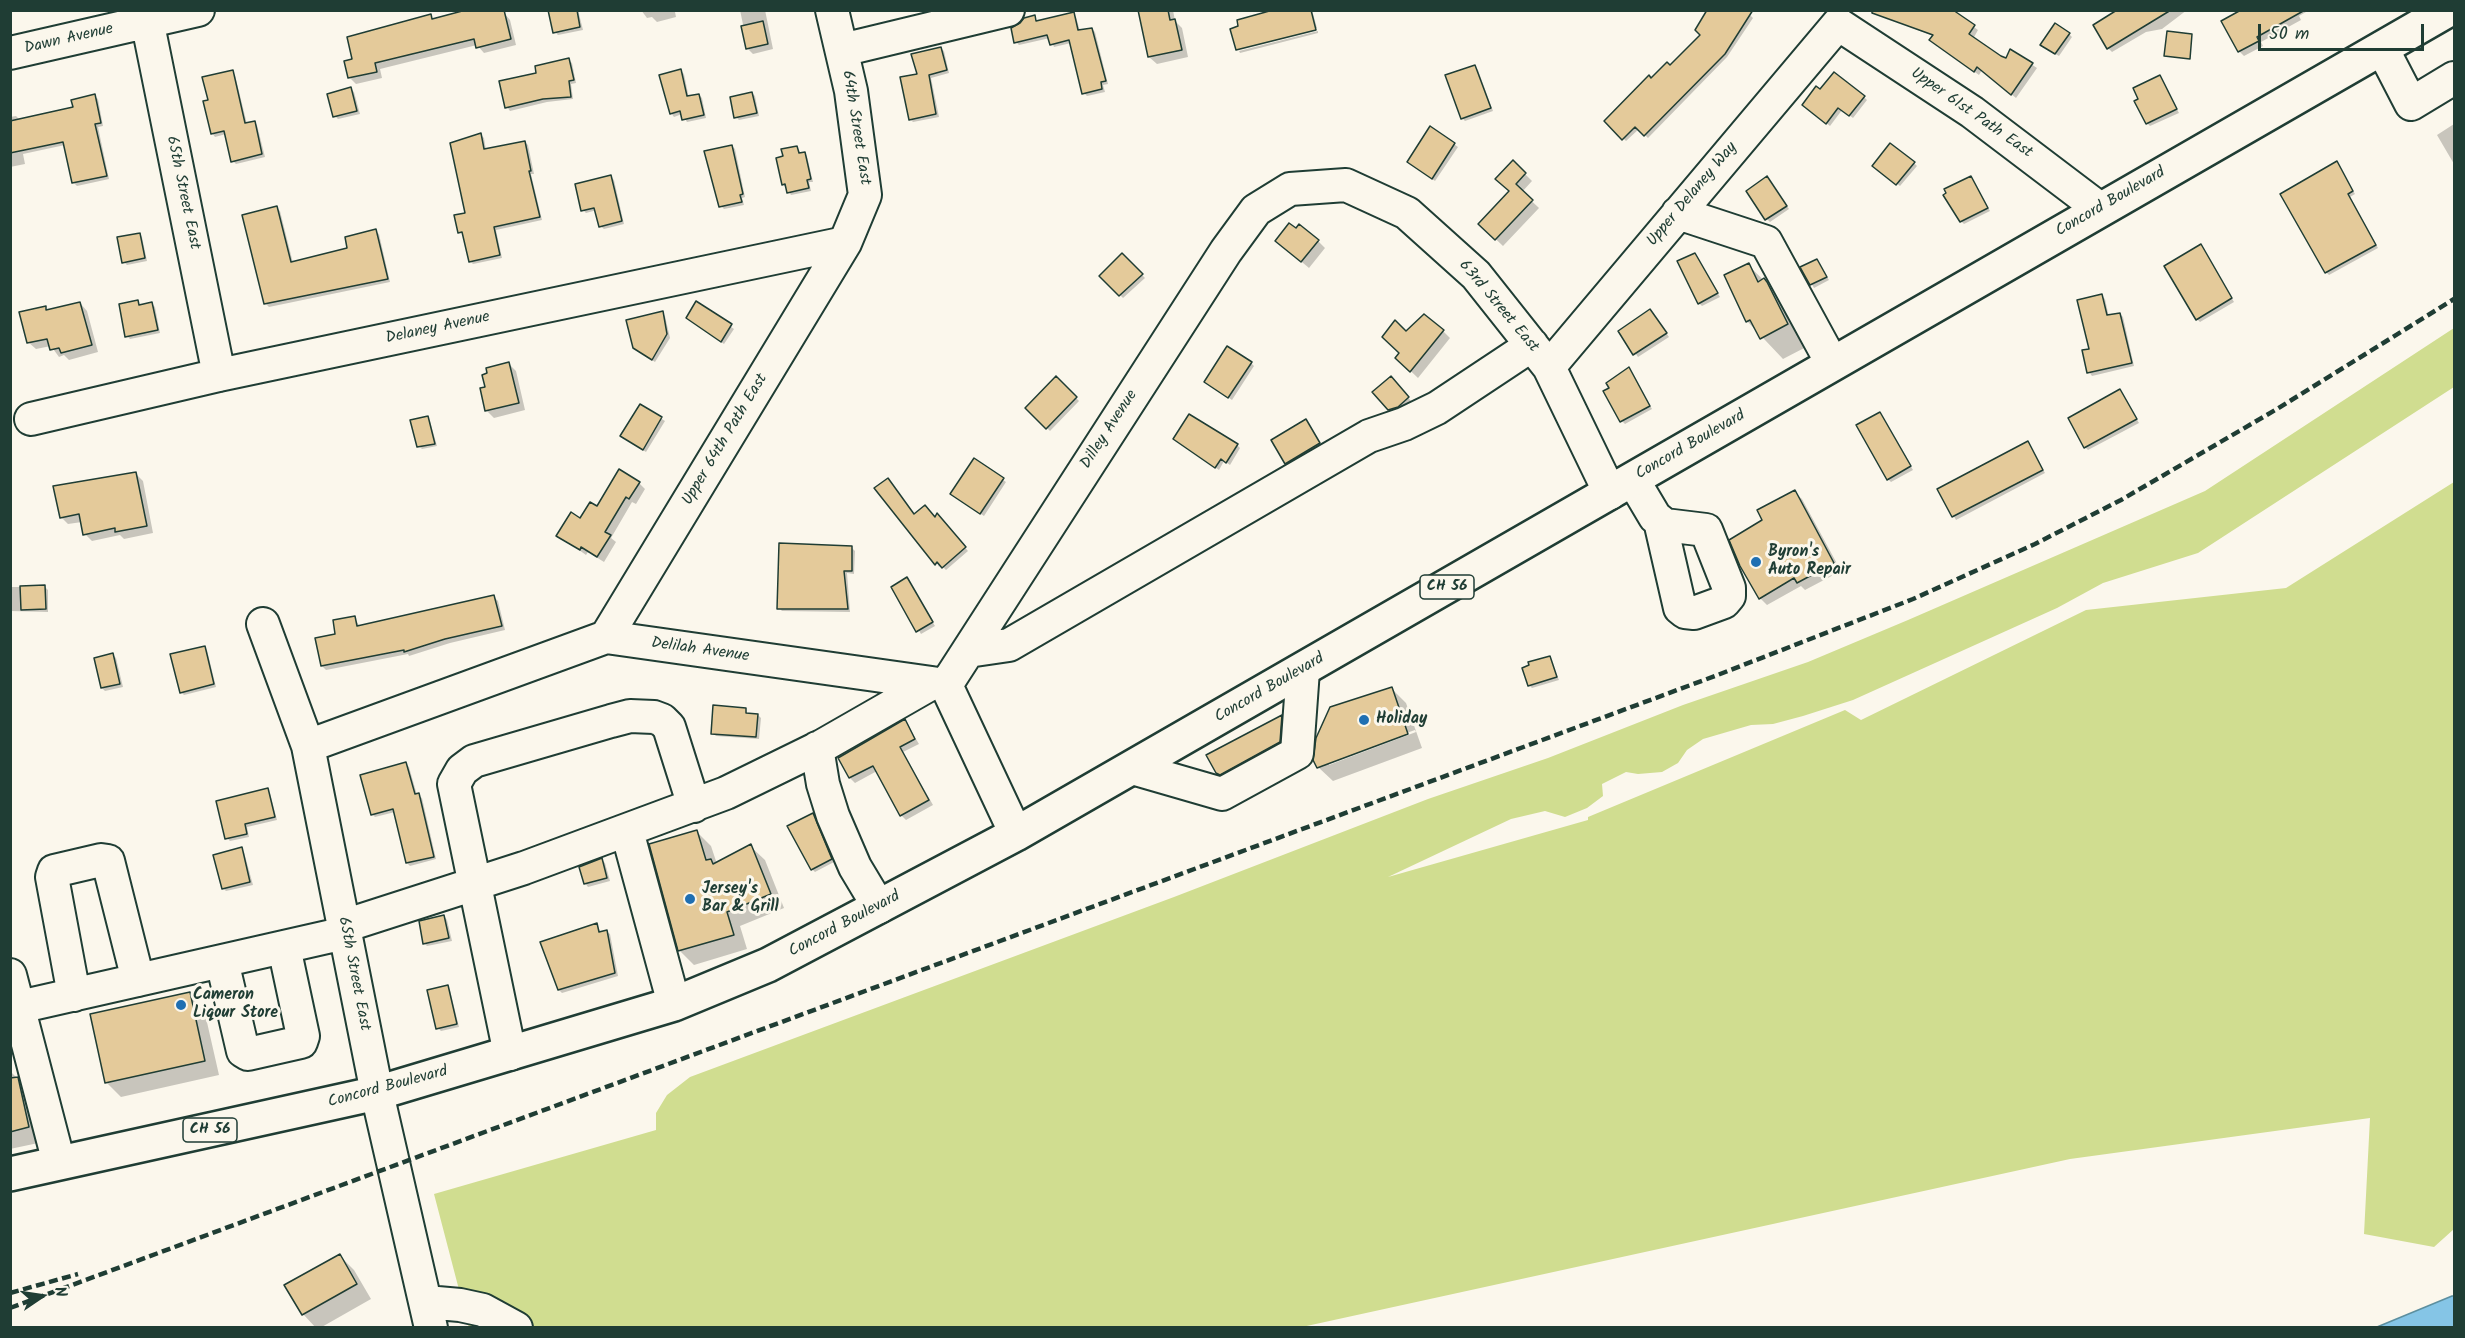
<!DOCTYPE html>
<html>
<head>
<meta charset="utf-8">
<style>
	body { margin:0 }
	#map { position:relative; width:2465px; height:1338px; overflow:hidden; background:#fbf7ec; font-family:Kalam,sans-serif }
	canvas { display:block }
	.frame { position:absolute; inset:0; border:12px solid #1f3d34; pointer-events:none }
	.north { position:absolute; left:12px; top:1266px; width:60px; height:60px; -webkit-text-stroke:4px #fbf7ec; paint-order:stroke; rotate:77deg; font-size:16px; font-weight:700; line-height:24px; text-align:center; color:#1f3d34 }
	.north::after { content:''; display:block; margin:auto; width:21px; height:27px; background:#1f3d34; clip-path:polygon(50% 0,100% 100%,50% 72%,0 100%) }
	.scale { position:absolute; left:2258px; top:24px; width:166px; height:27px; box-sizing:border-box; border:3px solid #1f3d34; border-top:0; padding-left:8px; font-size:18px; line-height:21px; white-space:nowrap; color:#1f3d34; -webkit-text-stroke:4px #fbf7ec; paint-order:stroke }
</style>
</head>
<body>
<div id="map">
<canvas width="2465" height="1338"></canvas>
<div class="frame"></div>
<div class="north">N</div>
<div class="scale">50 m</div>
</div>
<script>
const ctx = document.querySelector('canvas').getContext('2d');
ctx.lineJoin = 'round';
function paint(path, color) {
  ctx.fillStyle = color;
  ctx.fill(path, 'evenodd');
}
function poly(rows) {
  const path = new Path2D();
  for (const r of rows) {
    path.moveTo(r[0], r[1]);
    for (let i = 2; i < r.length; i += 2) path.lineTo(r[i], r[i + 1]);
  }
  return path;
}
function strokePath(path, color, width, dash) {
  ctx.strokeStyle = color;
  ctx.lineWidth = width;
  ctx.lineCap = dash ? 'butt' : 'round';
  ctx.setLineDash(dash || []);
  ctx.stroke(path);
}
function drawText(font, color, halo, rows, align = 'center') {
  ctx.font = font + ' Kalam,sans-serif';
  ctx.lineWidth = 6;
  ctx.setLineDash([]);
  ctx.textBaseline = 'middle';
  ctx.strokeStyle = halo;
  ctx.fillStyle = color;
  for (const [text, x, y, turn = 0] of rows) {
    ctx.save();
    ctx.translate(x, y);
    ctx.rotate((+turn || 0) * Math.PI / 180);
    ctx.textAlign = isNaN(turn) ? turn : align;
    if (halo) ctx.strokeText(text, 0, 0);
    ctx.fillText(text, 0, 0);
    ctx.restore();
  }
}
const green = poly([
	[2454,328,2454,387,2198,553,2103,583,2057,608,1853,700,1803,716,1773,724,1751,725,1703,739,1687,750,1678,763,1662,772,1638,774,1626,772,1602,784,1603,796,1587,808,1565,817,1545,811,1511,819,1388,877,1588,820,1588,817,1845,710,1861,720,2086,610,2286,588,2454,482,2454,1229,2434,1247,2364,1234,2370,1118,2070,1159,1302,1327,469,1328,434,1194,656,1130,656,1113,667,1095,690,1077,1174,897,1428,799,1548,758,1683,705,1808,662,1908,620,2205,491]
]);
const water = poly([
	[2452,1296,2454,1296,2454,1327,2377,1327,2452,1296]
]);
const shadow = poly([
	[550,10,578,10,583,30,558,35,555,32],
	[641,10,681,10,675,12,676,17,657,22,652,17,647,18],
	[740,10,765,10,773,49,753,54,748,49],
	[1139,10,1173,10,1175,21,1182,28,1188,57,1157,64,1149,57],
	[1295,10,1312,10,1317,28,1237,48],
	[1709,10,1753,10,1750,15,1753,18,1727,57,1648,138,1639,129,1626,141,1606,121,1651,80,1670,68,1702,35],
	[1867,10,1951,10,1978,30,1973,39,2006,60,2011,51,2037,68,2016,98,1982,70,1979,75,1935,44,1931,40,1933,36],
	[2128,10,2187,10,2162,29,2146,32,2112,52,2108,48],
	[2244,10,2305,10,2306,12,2299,16,2301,20,2261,42,2263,46,2244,56,2239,51],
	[504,13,510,20,516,45,484,53,477,45,380,69,382,78,356,84,349,77,354,61,430,16,434,20],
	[1073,14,1076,17,1080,31,1092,29,1095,32,1108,84,1103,85,1105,92,1087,96,1084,93,1071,43,1054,47,1050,38,1019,45,1016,42,1034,17,1038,22],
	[1318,31,1318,33,1240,53,1239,51],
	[2069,34,2072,37,2059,56,2045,48],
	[940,48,944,51,949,73,931,78,939,117,913,122,910,119,919,75],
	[568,60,572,63,576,83,571,84,573,99,547,102,510,111,507,107,538,74],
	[1475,66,1478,70,1493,111,1465,121,1462,118],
	[681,71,684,74,689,98,699,95,702,98,706,118,687,122,682,114,674,117,671,113],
	[232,72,235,75,247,124,254,122,257,125,265,157,236,164,233,161,226,134,215,137,212,133,210,101],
	[2160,77,2179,113,2150,126,2147,123],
	[351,89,354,92,360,114,338,119,335,116],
	[752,93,755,96,759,116,739,120,736,117],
	[94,96,98,99,103,126,98,127,109,179,77,186,74,183,65,145,23,154,25,164,10,167,10,117,16,116,19,119,75,108],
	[1864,97,1867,100,1853,118,1842,110,1830,126,1807,108],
	[2454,124,2454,164,2437,135],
	[1431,128,1458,147,1435,181,1412,165],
	[481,135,484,138,486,150,525,142,528,145,534,174,531,174,542,220,496,230,502,258,473,264,470,261,464,235,460,232,466,214],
	[732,146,735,149,745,197,742,198,744,205,724,209,721,206],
	[797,147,801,154,804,153,807,156,813,182,809,182,811,191,791,195,783,184,784,158],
	[1513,162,1532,181,1522,192,1539,208,1503,246,1480,224,1511,191],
	[1914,163,1917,166,1900,186,1877,168],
	[2339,166,2355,194,2350,197,2378,248,2329,275,2326,272],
	[611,177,614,180,624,224,604,229,600,226,597,210,586,213,583,210],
	[1971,177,1990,211,1964,224,1961,221],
	[1770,181,1789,209,1770,222,1767,219],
	[277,208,280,211,293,263,349,249,375,231,379,234,390,282,269,307,266,304,244,216],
	[139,234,142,237,147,261,127,265,124,262],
	[1277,241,1318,241,1325,248,1309,268],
	[2201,246,2234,302,2200,322,2197,319],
	[1695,254,1720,297,1702,306,1699,303],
	[1122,255,1145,278,1123,298,1101,276],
	[1817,261,1829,280,1814,288,1802,267],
	[1748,265,1786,302,1808,346,1783,359,1747,321],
	[2102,296,2105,299,2109,317,2120,314,2123,317,2134,366,2092,376,2089,372,2091,350],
	[137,302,141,306,152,304,155,307,160,333,130,339,127,336],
	[80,303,87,311,98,352,69,360,64,355,59,357,51,346,36,349,28,342,45,308,48,311],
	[697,303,734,329,724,344,691,321],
	[662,313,665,316,670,338,655,362,638,351],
	[1653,314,1669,337,1638,357,1620,331],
	[1443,331,1450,338,1418,378,1397,358,1401,353,1406,333],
	[1251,363,1254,366,1232,400,1206,382],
	[509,364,516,371,525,410,494,418,487,411,482,389,487,388,489,374],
	[1629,369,1652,409,1625,424,1622,421],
	[1056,378,1079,401,1050,431,1027,408],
	[1394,381,1411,401,1401,410,1392,413,1374,392],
	[2120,391,2139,423,2088,450,2085,447],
	[641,406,665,421,646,452,625,439],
	[1880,414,1913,470,1891,482,1888,479],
	[427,418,430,421,437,446,422,449,419,446],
	[1306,421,1322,447,1289,466,1286,463],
	[1178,442,1237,445,1240,448,1230,465,1224,461,1219,470],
	[2028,443,2045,473,1956,520,1939,489],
	[975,460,1006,482,984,516,955,497],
	[136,474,143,481,153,533,124,539,120,535,92,541,85,534,82,522,68,524,61,517],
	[639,483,645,489,636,504,632,502,611,538,616,542,604,562,588,552,586,555,558,535,597,508],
	[1794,492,1802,499,1841,571,1805,590,1801,586,1767,605,1760,598,1764,521],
	[914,516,940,518,968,551,946,570,941,565,939,567],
	[852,548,855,551,854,574,847,573,850,612,782,611,779,608],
	[907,579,935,626,921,634,893,588],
	[10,587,45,587,48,590,48,612,10,611],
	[494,597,498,601,505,630,450,643,409,656,408,654,326,670,322,666,337,635,354,617,360,627],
	[204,647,207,650,216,687,184,695,181,692],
	[113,655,116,658,123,687,105,691,102,688],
	[1549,657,1559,680,1532,688,1529,685],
	[1391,688,1406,703,1422,748,1333,781,1318,767],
	[1415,730,1416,732,1329,765,1329,761],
	[745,709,748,715,758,715,761,718,759,739,716,736,713,733],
	[1281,717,1284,720,1282,745,1224,777,1217,773],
	[905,721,919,744,903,752,933,805,906,820,901,815,877,771,855,783,850,778],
	[406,764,409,767,417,795,422,798,436,859,410,866,407,863,395,812,375,817,372,814],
	[267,790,270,793,277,820,247,827,249,837,230,841,227,838],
	[813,815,834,862,815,872,812,869],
	[697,832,711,846,717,864,750,846,765,860,784,908,740,926,747,949,694,965,680,951,651,845],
	[241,849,244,852,253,885,226,891,223,888],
	[602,860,605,863,610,881,588,887,585,883],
	[444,916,447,920,452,941,427,946,424,943],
	[597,925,601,933,606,931,610,934,618,976,562,993,559,990],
	[447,987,450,990,459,1027,441,1031,438,1028],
	[189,994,204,1009,219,1075,121,1097,106,1082],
	[10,1071,23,1084,43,1142,10,1149],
	[340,1256,354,1270,371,1299,320,1328,316,1328,303,1314]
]);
const building = poly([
	[466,10,504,10,511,39,476,48,474,39,375,63,377,72,348,78,344,61,352,59,347,37,431,14,432,19,466,10],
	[548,10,577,10,580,27,553,33,548,10],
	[1138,10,1168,10,1170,20,1175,19,1182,50,1148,57,1138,10],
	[1273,10,1311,10,1316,30,1236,50,1230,29,1238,26,1237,20,1273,10],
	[1707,10,1753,10,1725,54,1644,136,1635,127,1622,140,1604,121,1649,75,1651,78,1667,62,1670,65,1700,35,1695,30,1707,10],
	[1872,10,1953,10,1975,25,1969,34,2001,56,2006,58,2010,49,2033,63,2011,95,1977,67,1974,72,1929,40,1933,35,1872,13,1872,10],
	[2117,10,2171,10,2107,49,2093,25,2117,10],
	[2241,10,2305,10,2257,37,2259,41,2238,52,2221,21,2241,10],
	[1074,12,1078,30,1092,28,1106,81,1101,82,1102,89,1082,94,1069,40,1050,45,1047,35,1014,43,1011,28,1020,23,1024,18,1035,15,1036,21,1074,12],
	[763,21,768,44,746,49,741,26,763,21],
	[2055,23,2070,33,2055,54,2040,45,2055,23],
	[2167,31,2192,34,2190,59,2164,56,2167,31],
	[941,47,947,70,929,75,936,114,909,120,900,77,917,74,911,54,941,47],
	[569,58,574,80,569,81,571,97,543,99,505,108,499,81,536,73,535,66,569,58],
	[1475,65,1491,108,1461,119,1445,75,1475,65],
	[681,69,687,96,699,94,704,115,682,120,680,111,670,114,659,75,681,69],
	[233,70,245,123,255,121,262,154,231,162,224,131,211,134,203,101,208,100,202,77,233,70],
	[1834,72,1865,96,1849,116,1838,108,1826,124,1802,105,1816,86,1820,89,1834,72],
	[2160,75,2177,109,2146,124,2134,101,2138,99,2133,88,2160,75],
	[351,87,357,111,333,117,327,94,351,87],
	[752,92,757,113,734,118,730,97,752,92],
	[95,94,101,123,95,124,107,176,72,183,63,142,10,153,10,121,73,107,71,100,95,94],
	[1430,126,1455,143,1432,179,1407,162,1430,126],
	[481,133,484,149,525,141,531,171,529,171,540,217,494,227,500,255,469,262,462,232,458,233,454,215,465,213,450,143,481,133],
	[1890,143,1915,162,1896,185,1872,166,1890,143],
	[732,145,743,194,740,195,742,202,719,207,704,151,732,145],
	[797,146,799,153,805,152,811,179,807,180,809,188,787,193,785,184,782,185,776,158,783,156,781,149,797,146],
	[1513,160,1526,173,1516,184,1533,200,1495,240,1478,224,1509,191,1495,179,1513,160],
	[2337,161,2353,191,2348,194,2376,245,2325,273,2280,194,2337,161],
	[611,175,622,221,599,227,594,208,581,211,575,184,611,175],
	[1767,176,1787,206,1765,220,1746,191,1767,176],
	[1971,176,1988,208,1960,222,1943,195,1946,193,1944,189,1971,176],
	[277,206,291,262,347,248,345,237,376,229,388,279,264,304,242,215,277,206],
	[1289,223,1296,228,1299,224,1319,240,1301,262,1275,241,1289,223],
	[140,233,145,258,122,263,117,237,140,233],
	[2201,244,2232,298,2196,320,2164,266,2201,244],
	[1122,253,1143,274,1119,296,1099,276,1122,253],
	[1695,253,1718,293,1698,304,1677,261,1695,253],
	[1817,259,1827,277,1810,285,1800,267,1817,259],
	[1749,263,1758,282,1764,278,1767,282,1788,324,1760,339,1750,320,1746,322,1724,275,1749,263],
	[2102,294,2107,315,2120,313,2132,363,2087,373,2082,350,2089,349,2077,300,2102,294],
	[138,300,139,305,152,302,158,330,125,337,119,304,138,300],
	[696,301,732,324,721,342,686,318,696,301],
	[80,302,92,345,61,353,59,348,50,350,47,339,27,343,19,312,46,306,46,310,80,302],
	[1650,309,1667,333,1633,355,1618,331,1650,309],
	[663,311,667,334,652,360,633,348,626,320,663,311],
	[1424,314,1444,330,1410,372,1395,358,1399,353,1382,337,1395,320,1406,331,1424,314],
	[1227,346,1252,362,1228,398,1204,382,1227,346],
	[509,362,519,403,485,411,480,388,485,387,482,375,487,373,486,368,509,362],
	[1629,367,1650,406,1620,422,1603,391,1609,388,1606,383,1629,367],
	[1056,376,1077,397,1046,429,1025,408,1056,376],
	[1391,376,1409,397,1398,407,1388,410,1372,392,1391,376],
	[2120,389,2137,419,2084,448,2068,418,2120,389],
	[640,404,662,417,643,450,620,436,640,404],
	[1880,412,1911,466,1887,480,1856,425,1880,412],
	[1189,414,1238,444,1226,463,1221,459,1215,468,1173,439,1189,414],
	[428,416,435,444,417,447,410,420,428,416],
	[1306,419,1320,443,1285,464,1271,440,1306,419],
	[2028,441,2043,470,1952,517,1937,489,2028,441],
	[974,458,1004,478,980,514,950,494,974,458],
	[619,469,640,482,629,499,626,497,605,532,611,535,597,557,581,547,580,550,556,536,571,512,580,518,590,502,597,506,619,469],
	[136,472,147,526,115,532,115,528,83,535,79,514,60,518,53,486,136,472],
	[888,478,914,514,925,505,935,517,937,513,966,547,942,568,937,562,935,565,874,488,888,478],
	[1795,490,1834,563,1797,583,1794,578,1759,599,1740,566,1729,540,1762,520,1757,510,1795,490],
	[779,543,852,546,852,571,844,571,848,609,777,609,779,543],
	[907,577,933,622,916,632,891,587,907,577],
	[45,585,46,609,21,610,20,586,45,585],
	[494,595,502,626,445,639,404,652,404,650,321,666,315,638,335,634,333,620,355,616,357,626,494,595],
	[205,646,214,684,180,693,170,654,205,646],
	[113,653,120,684,101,688,94,658,113,653],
	[1550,656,1557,677,1528,686,1522,668,1529,665,1528,662,1550,656],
	[1392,687,1408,734,1317,768,1313,760,1316,738,1330,707,1392,687],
	[713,705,746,708,746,713,758,714,756,737,711,734,713,705],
	[1282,715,1280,742,1220,775,1216,773,1206,755,1282,715],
	[905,719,915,739,900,747,929,800,900,816,873,766,849,778,838,758,905,719],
	[406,762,415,794,419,793,434,857,406,863,393,809,371,815,360,775,406,762],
	[268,788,275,817,245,824,247,834,225,839,216,801,268,788],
	[813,813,832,859,811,870,787,826,813,813],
	[697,830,706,860,711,859,713,864,751,844,771,894,727,912,734,935,678,951,649,844,697,830],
	[242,847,250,882,222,889,213,855,242,847],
	[602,858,607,878,584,884,579,867,602,858],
	[444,915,449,938,423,944,419,921,444,915],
	[597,923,599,932,607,930,615,973,558,990,540,942,597,923],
	[448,985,457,1024,436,1029,427,990,448,985],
	[190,992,205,1061,105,1083,90,1014,190,992],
	[18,1077,29,1127,10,1132,10,1078,18,1077],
	[340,1254,357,1284,302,1315,284,1285,340,1254]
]);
const minor = poly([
	[145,10,219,375],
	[1838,24,1972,112,2100,209],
	[2382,48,2411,104,2454,78],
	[842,50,1008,10],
	[10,53,198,10],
	[1678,213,1766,242,1832,363],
	[1549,367,1838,24],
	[31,419,219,375,845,243],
	[1633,480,1655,517,1665,525,1706,530,1729,588,1729,596,1724,602,1694,613,1685,612,1680,608,1660,521],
	[263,624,308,746,377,1093,431,1328],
	[606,637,845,243,865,195,851,91,832,10],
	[968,651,1009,645,1369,436,1404,424,1437,408,1532,345],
	[946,685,1226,251,1256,210,1290,189,1346,185,1407,213,1476,275,1549,367,1610,493],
	[308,746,606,637,946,685,1016,834],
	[817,748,823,784,833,816,855,867,879,907],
	[1132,768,1222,794,1297,753,1303,670],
	[627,831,674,1004],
	[344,926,524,868,726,793,822,746,932,683],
	[222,961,243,1051,248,1054,301,1042,303,1036,284,947],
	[10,975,59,1163],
	[74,995,52,877,54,871,101,860,108,861,138,980],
	[19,1007,345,933],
	[510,1054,454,784,462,770,474,761,611,721,630,716,654,717,662,720,669,727,694,806],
	[426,1302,460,1305,483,1310,516,1328]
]);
const major = poly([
	[10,1174,377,1093,674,1004,768,965,1016,834,2448,10]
]);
const rail = poly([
	[10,1293,78,1274],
	[10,1308,1715,676,1913,599,2035,544,2121,500,2277,409,2454,299]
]);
const markers = [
	[1756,562,6,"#1f6fb2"],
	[1364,720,6,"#1f6fb2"],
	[690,899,6,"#1f6fb2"],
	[181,1005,6,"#1f6fb2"]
];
const shields = [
	[1447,587,54],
	[210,1130,54]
];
const shieldNames = [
	["CH 56",1447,587],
	["CH 56",210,1130]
];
const streetNames = [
	["Dawn Avenue",69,40,-13],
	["Upper 61st Path East",1971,114,35],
	["64th Street East",855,128,81],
	["65th Street East",182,193,78],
	["Upper Delaney Way",1693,195,-50],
	["Concord Boulevard",2111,203,-30],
	["63rd Street East",1498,307,50],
	["Delaney Avenue",438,329,-12],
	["Dilley Avenue",1110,430,-57],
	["Upper 64th Path East",726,440,-59],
	["Concord Boulevard",1691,446,-30],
	["Delilah Avenue",700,651,8],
	["Concord Boulevard",1270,689,-30],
	["Concord Boulevard",845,925,-28],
	["65th Street East",353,974,79],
	["Concord Boulevard",388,1088,-15]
];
const poiNames = [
	["Byron's",1768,553],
	["Auto Repair",1768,571],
	["Holiday",1376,720],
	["Jersey's",702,890],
	["Bar & Grill",702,908],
	["Cameron",193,996],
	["Liqour Store",193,1014]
];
paint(green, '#d0dd90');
paint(water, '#85c5e6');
strokePath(water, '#5c8f9f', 1.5);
paint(shadow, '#0003');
paint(building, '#e4ca9a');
strokePath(building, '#1f3d34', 1.5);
strokePath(minor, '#1f3d34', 36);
strokePath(major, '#1f3d34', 38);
strokePath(minor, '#fbf7ec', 32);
strokePath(major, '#fbf7ec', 33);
strokePath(rail, '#1f3d34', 4.5, [9, 4.5]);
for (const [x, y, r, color] of markers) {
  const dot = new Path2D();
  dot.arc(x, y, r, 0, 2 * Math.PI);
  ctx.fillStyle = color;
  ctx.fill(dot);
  strokePath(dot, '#fbf7ec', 2);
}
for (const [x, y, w] of shields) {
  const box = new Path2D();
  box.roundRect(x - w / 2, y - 12, w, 24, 4.5);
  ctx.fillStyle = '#fbf7ec';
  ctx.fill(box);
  strokePath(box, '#1f3d34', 1.5);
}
drawText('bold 15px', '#1f3d34', null, shieldNames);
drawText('16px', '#1f3d34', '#fbf7ec', streetNames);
drawText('bold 16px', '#1f3d34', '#fbf7ec', poiNames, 'left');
</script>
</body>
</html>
